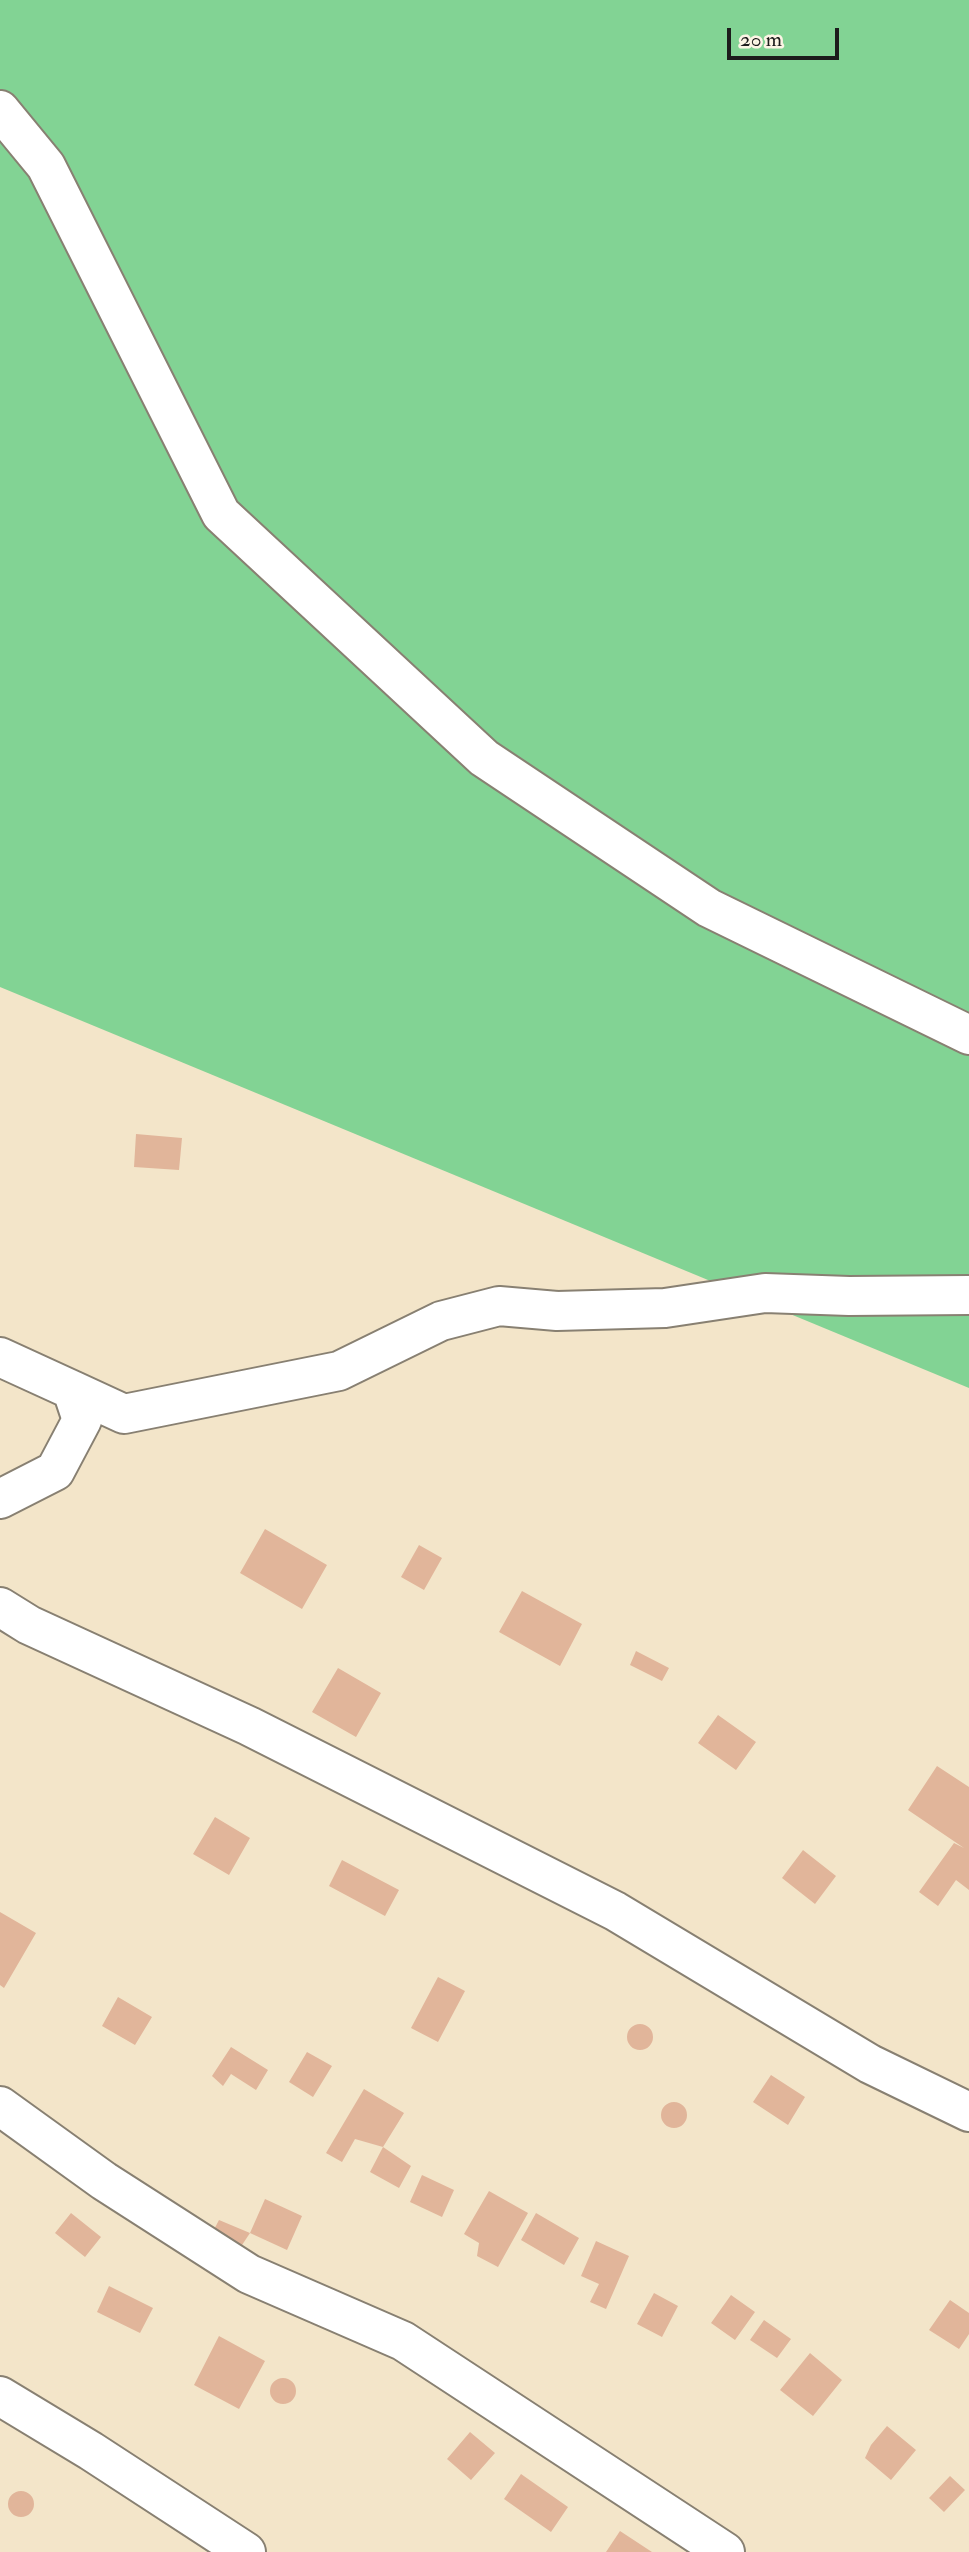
<!DOCTYPE html>
<html>
<head>
<meta charset="utf-8">
<style>
	body { margin:0 }
	#map { position:relative; width:969px; height:2552px; overflow:hidden; background:#f3e5c9; font-family:"IM FELL Double Pica",serif }
	canvas { display:block }
	.scale { position:absolute; left:727px; top:28px; width:112px; height:32px; box-sizing:border-box; border:4px solid #1c1c1c; border-top:0; padding-left:9px; font-size:21px; line-height:24px; white-space:nowrap; color:#1c1c1c; -webkit-text-stroke:5px #fcf5e5; paint-order:stroke }
</style>
</head>
<body>
<div id="map">
<canvas width="969" height="2552"></canvas>
<div class="scale">20 m</div>
</div>
<script>
const ctx = document.querySelector('canvas').getContext('2d');
ctx.lineJoin = 'round';
function paint(path, color) {
  ctx.fillStyle = color;
  ctx.fill(path, 'evenodd');
}
function poly(rows) {
  const path = new Path2D();
  for (const r of rows) {
    if (r.length === 3) {
      path.moveTo(r[0] + r[2], r[1]);
      path.arc(r[0], r[1], r[2], 0, 2 * Math.PI);
      continue;
    }
    path.moveTo(r[0], r[1]);
    for (let i = 2; i < r.length; i += 2) path.lineTo(r[i], r[i + 1]);
  }
  return path;
}
function strokePath(path, color, width, dash) {
  ctx.strokeStyle = color;
  ctx.lineWidth = width;
  ctx.lineCap = dash ? 'butt' : 'round';
  ctx.setLineDash(dash || []);
  ctx.stroke(path);
}
const green = poly([
	[0,0,969,0,969,1388,0,987]
]);
const building = poly([
	[136,1134,182,1138,179,1170,134,1167],
	[265,1529,327,1565,302,1609,240,1573],
	[419,1545,442,1558,424,1590,401,1577],
	[522,1591,582,1624,560,1666,499,1632],
	[636,1651,669,1668,662,1681,630,1665],
	[338,1668,381,1693,356,1737,312,1712],
	[718,1715,756,1742,736,1770,698,1743],
	[937,1766,969,1787,969,1890,956,1880,938,1906,919,1892,954,1843,964,1848,908,1810],
	[215,1817,250,1838,229,1875,193,1854],
	[803,1850,836,1876,815,1904,782,1878],
	[342,1860,399,1890,385,1916,329,1886],
	[0,1912,36,1933,4,1988,0,1985],
	[438,1977,465,1991,438,2042,411,2028],
	[118,1997,152,2017,135,2045,102,2026],
	[640,2037,13],
	[231,2047,268,2070,256,2090,231,2074,223,2086,212,2076],
	[307,2052,332,2066,313,2097,289,2082],
	[771,2075,805,2097,788,2125,753,2102],
	[364,2089,404,2113,383,2147,355,2139,342,2162,326,2153],
	[674,2115,13],
	[383,2147,411,2166,399,2188,370,2172],
	[422,2175,454,2190,442,2217,410,2202],
	[489,2191,528,2213,498,2267,477,2256,479,2243,464,2234],
	[265,2199,302,2216,287,2250,250,2233],
	[71,2213,101,2237,85,2257,55,2233],
	[536,2213,579,2238,564,2265,521,2240],
	[219,2220,250,2233,234,2257,207,2243],
	[596,2241,629,2256,606,2309,590,2302,599,2284,581,2276],
	[109,2286,153,2308,140,2333,97,2312],
	[654,2293,678,2306,662,2337,637,2324],
	[731,2295,755,2312,735,2340,711,2323],
	[950,2300,969,2313,969,2334,959,2349,929,2330],
	[764,2320,791,2339,777,2358,750,2340],
	[219,2336,265,2361,239,2409,194,2385],
	[810,2353,842,2380,813,2416,780,2390],
	[283,2391,13],
	[887,2426,916,2450,891,2480,865,2458,871,2445],
	[470,2432,495,2453,471,2480,447,2459],
	[521,2474,568,2507,551,2532,504,2499],
	[950,2476,965,2490,944,2512,929,2498],
	[21,2504,13],
	[620,2531,652,2552,606,2552]
]);
const minor = poly([
	[0,110,46,166,221,514,484,758,709,908,969,1035],
	[0,1357,72,1390,82,1420,55,1471,0,1499],
	[72,1390,124,1414,339,1371,441,1321,499,1306,557,1311,665,1308,765,1293,849,1296,969,1295],
	[0,1607,29,1625,249,1726,615,1911,870,2064,969,2112],
	[0,2106,104,2181,249,2274,403,2341,725,2552],
	[0,2396,91,2451,246,2552]
]);
paint(green, '#82d394');
paint(building, '#e1b59a');
strokePath(minor, '#888072', 42);
strokePath(minor, '#fff', 38);
</script>
</body>
</html>
